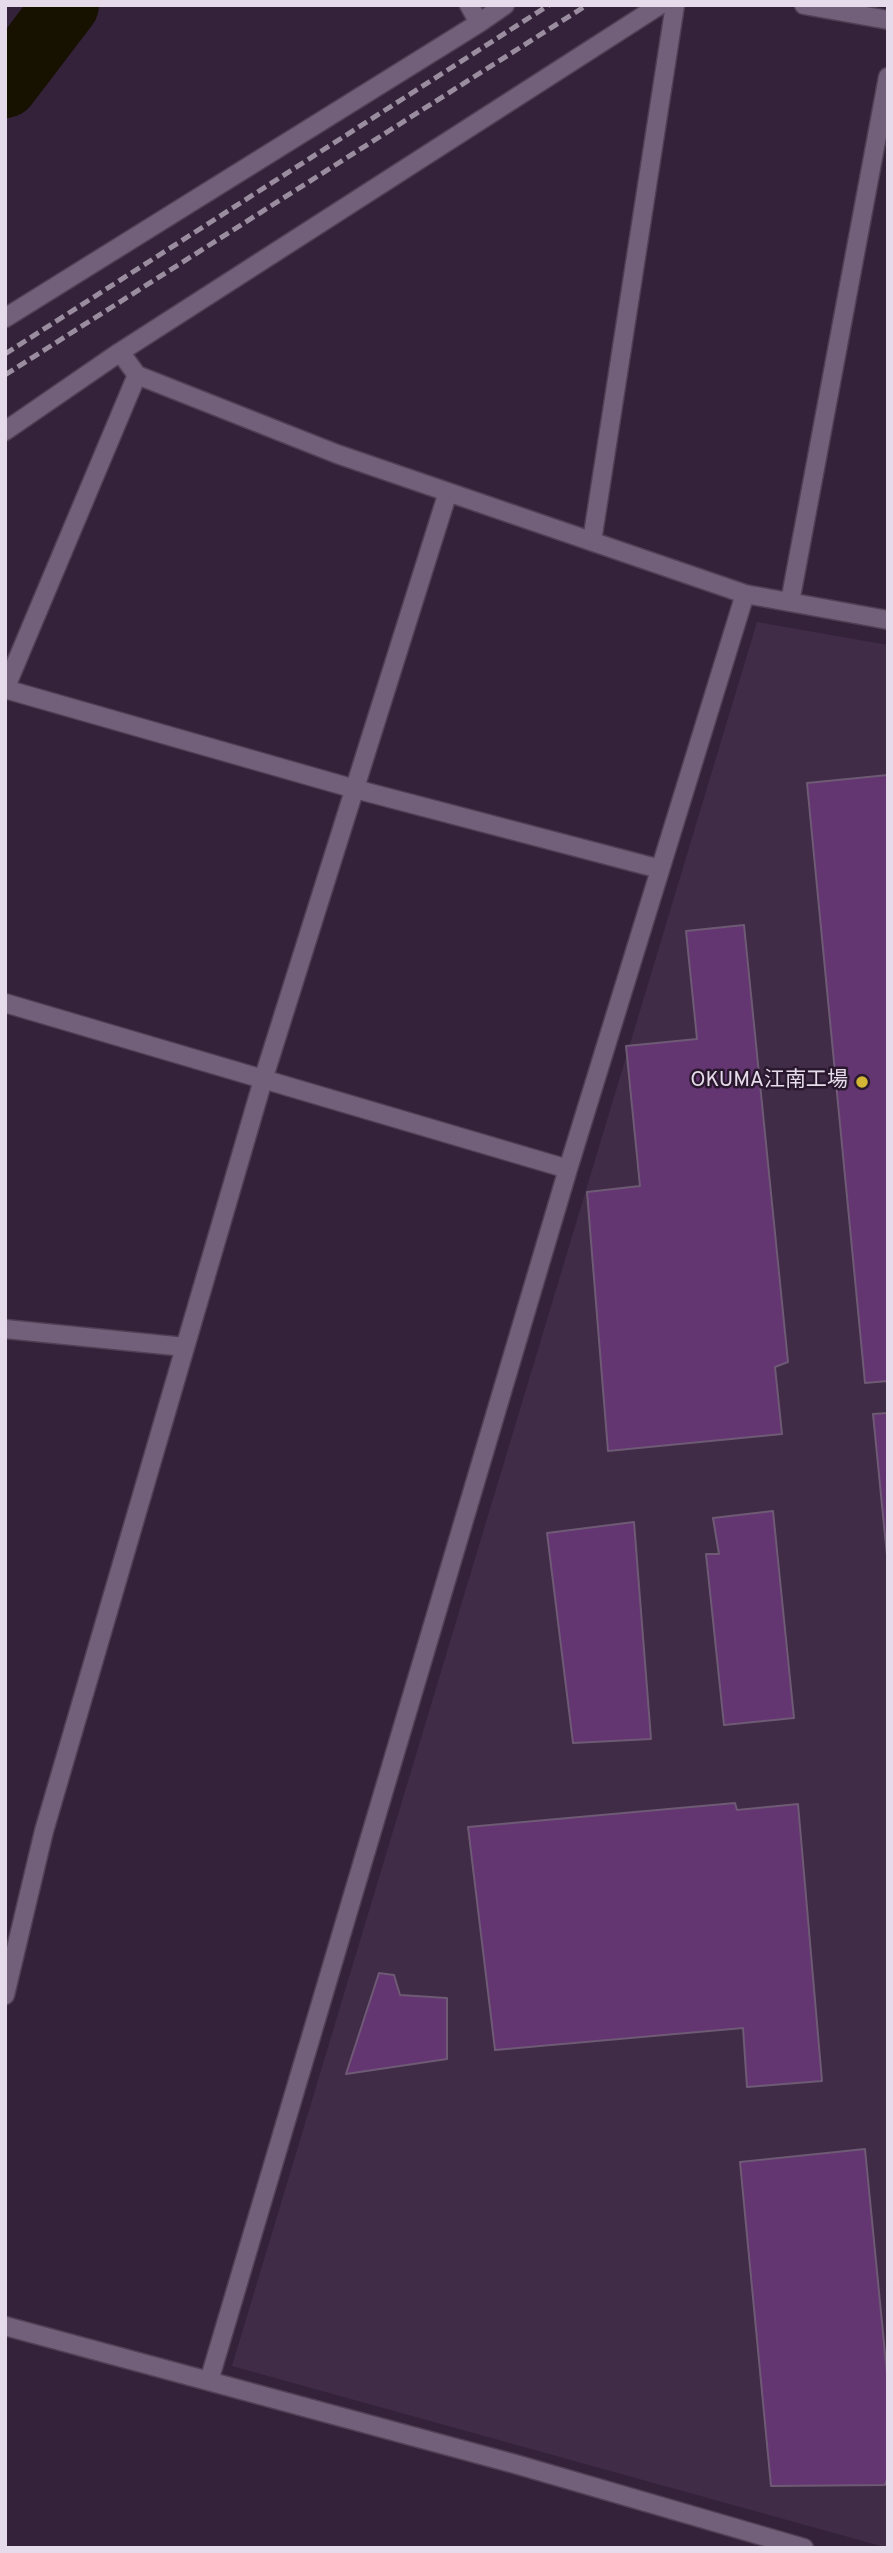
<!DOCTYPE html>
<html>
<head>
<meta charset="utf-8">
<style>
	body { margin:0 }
	#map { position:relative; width:893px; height:2553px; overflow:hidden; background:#332239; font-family:Overpass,sans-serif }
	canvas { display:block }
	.frame { position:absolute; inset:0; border:7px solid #e6dbea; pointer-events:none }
</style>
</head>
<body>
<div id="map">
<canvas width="893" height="2553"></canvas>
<div class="frame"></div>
</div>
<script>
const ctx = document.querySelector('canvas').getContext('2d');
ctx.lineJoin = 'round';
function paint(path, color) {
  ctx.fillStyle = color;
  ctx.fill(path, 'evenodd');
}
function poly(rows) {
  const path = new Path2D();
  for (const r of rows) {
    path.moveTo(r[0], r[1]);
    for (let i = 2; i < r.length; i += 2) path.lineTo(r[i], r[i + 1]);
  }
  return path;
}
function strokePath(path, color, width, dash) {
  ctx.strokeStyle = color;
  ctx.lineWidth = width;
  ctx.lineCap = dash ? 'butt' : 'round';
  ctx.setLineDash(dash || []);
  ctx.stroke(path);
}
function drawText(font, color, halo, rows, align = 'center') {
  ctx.font = font + ' Overpass,"Noto Sans JP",sans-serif';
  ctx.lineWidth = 5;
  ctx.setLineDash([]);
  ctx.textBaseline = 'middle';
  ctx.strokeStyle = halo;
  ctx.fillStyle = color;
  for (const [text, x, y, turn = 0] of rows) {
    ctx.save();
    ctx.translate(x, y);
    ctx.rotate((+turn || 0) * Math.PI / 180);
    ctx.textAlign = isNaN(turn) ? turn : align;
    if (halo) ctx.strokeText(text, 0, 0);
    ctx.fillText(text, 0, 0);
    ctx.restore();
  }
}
const built = poly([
	[757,622,888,645,888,2548,232,2366]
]);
const river = poly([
	[5,85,66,5]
]);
const building = poly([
	[888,775,888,1381,865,1383,807,783,888,775],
	[744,925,788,1362,775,1367,782,1434,608,1451,587,1192,640,1186,626,1046,697,1039,686,931,744,925],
	[888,1413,888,1566,873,1414,888,1413],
	[773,1511,794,1718,724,1725,706,1554,719,1554,713,1518,773,1511],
	[634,1522,651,1739,573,1743,547,1533,634,1522],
	[735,1803,737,1810,798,1804,822,2081,747,2087,743,2028,495,2050,468,1827,735,1803],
	[379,1973,394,1975,400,1995,447,1998,447,2059,346,2074,379,1973],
	[865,2149,888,2384,888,2477,885,2485,771,2486,740,2162,865,2149]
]);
const minor = poly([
	[469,5,479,23,505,5],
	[804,5,888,20],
	[5,318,479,23],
	[120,352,137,375,337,454,745,594,888,620],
	[5,431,120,352,660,5],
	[592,541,675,5],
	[790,602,888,77],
	[5,689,355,789,660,869],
	[5,689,137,375],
	[5,1003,568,1169],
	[5,1329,185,1347],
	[5,1995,44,1831,263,1080,448,492],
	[5,2326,515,2464,804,2548],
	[209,2381,568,1169,745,594]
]);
const rail = poly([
	[5,354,549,5],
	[5,375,587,5]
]);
const markers = [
	[862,1082,7,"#d2b635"]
];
const poiNames = [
	["OKUMA江南工場",848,1082]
];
paint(built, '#412c48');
strokePath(river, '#171100', 66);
paint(building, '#633671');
strokePath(building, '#6e5a74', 2);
strokePath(minor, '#4f4055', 21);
strokePath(minor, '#725f79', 18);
strokePath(rail, '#9a8d9f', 5, [10, 5]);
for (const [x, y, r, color] of markers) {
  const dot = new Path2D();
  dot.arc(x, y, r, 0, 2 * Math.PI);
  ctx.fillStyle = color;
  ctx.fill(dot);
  strokePath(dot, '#29182e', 2.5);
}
drawText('21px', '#e6dbea', '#29182e', poiNames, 'right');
</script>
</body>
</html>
